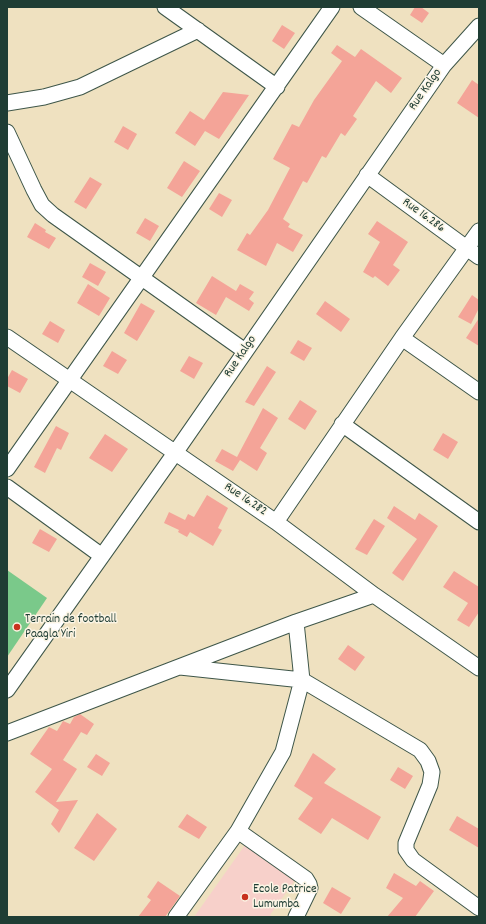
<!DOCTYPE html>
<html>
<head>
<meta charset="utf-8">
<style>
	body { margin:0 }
	#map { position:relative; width:486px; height:924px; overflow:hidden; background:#efe1c0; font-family:Dekko,sans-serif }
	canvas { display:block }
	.frame { position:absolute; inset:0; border:8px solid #1f3d34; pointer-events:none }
</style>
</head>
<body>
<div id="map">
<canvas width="486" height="924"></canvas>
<div class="frame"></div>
</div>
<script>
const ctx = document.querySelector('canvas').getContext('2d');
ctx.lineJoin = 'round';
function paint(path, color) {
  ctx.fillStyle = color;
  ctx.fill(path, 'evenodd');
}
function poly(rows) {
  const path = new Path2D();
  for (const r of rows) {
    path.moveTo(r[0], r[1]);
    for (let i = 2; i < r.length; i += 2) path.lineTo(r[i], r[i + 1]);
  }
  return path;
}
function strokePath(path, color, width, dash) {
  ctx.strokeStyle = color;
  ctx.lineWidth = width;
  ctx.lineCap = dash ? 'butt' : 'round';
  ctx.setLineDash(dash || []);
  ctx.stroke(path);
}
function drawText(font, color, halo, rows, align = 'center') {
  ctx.font = font + ' Dekko,sans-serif';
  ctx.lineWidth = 3;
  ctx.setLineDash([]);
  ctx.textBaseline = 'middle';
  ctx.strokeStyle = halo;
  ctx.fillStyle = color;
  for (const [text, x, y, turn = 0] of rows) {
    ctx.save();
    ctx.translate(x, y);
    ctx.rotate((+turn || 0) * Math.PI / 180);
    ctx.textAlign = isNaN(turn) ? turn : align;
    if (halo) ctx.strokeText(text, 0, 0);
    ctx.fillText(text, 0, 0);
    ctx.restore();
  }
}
const built = poly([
	[245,845,295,880,270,915,273,917,194,917]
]);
const green = poly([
	[7,570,47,598,7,657]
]);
const building = poly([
	[415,7,421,7,429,13,422,23,410,15],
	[282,25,295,33,284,49,272,41],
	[337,45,355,57,361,49,402,78,391,93,376,81,353,116,357,119,345,136,341,133,326,158,322,156,307,183,303,181,283,219,290,224,288,227,303,235,293,252,277,243,266,266,237,250,247,233,250,235,268,210,290,168,273,159,292,124,299,127,314,100,342,61,331,53],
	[472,80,479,85,479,118,457,103],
	[223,92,249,95,219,139,205,131,195,146,175,133,190,111,204,120],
	[123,126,137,134,128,150,114,142],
	[184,161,200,171,182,197,167,188],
	[90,177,102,184,86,209,74,202],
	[219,193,232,200,222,217,209,209],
	[145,218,159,226,150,241,136,233],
	[377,221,408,242,393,265,400,270,388,286,375,276,373,278,363,272,380,242,368,234],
	[35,223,46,230,45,232,56,238,49,249,27,237],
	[90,263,106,272,98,286,82,277],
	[212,276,236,291,240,284,254,292,249,299,254,303,249,311,226,297,216,315,196,303],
	[88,284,110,298,99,316,77,303],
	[472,295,479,300,479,308,471,324,458,317],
	[325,301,350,319,341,332,316,314],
	[141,303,155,311,137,341,124,333],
	[479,318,479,346,466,338],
	[50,321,65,330,58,343,42,334],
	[298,340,312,348,304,361,290,353],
	[112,351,127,360,118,374,103,366],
	[189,356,203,363,194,379,180,371],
	[267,366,276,372,254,406,245,402],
	[12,370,28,379,20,393,7,386,7,379],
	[300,400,317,411,305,430,288,419],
	[263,408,278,418,260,448,267,453,257,471,240,460,233,471,215,461,222,449,237,457],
	[56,426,69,433,61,450,57,448,45,473,34,467],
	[443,433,458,442,448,459,433,450],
	[105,434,128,449,112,472,89,458],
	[207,495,228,508,218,528,222,530,213,546,190,532,187,537,178,532,179,530,164,523,169,512,185,520,188,514,194,517],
	[394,506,415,520,419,513,438,526,403,581,392,573,417,539,387,518],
	[374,519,385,526,367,555,355,549],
	[40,529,57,539,49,552,32,543],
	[454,571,479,587,479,612,469,627,457,620,468,603,443,587],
	[348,645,365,657,355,671,338,659],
	[80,714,94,724,87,735,81,732,63,760,77,769,56,802,78,800,59,833,51,824,59,810,35,792,52,769,30,754,49,727,57,731,63,721,70,724,74,717],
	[313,753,336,769,324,783,381,817,368,840,332,818,321,834,298,819,313,798,294,786],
	[96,754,110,763,102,776,87,767],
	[398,767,413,776,405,789,390,780],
	[97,813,117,829,94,861,74,848],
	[187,814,207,827,199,839,178,827],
	[457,816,479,829,479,848,449,830],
	[394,873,416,886,420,881,434,891,415,917,387,917,403,898,386,888],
	[158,881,180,896,165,917,138,917,151,900,147,897],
	[332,887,351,898,341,914,323,903]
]);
const street = poly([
	[165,7,277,87],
	[361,7,444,65],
	[7,103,44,97,80,87,198,30],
	[7,132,34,190,42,205,53,215,245,351],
	[367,175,479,257],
	[7,337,276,522,374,595,479,668],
	[402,338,479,392],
	[342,424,479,522],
	[7,469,332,7],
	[7,487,102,556],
	[276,522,402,338,479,231],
	[296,622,302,680,420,750,428,761,432,772,430,785,406,843,406,850,413,860,479,908],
	[7,690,175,453,444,65,479,26],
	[7,733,296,622,374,595],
	[238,831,306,879,309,884,310,888,296,917],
	[176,917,238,831,283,752,302,680,180,667]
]);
const markers = [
	[17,627,4,"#c8321e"],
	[245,897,4,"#c8321e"]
];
const streetNames = [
	["Rue Kalgo",426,90,-55],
	["Rue 16.286",423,216,36],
	["Rue Kalgo",241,357,-56],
	["Rue 16.282",245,500,34]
];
const poiNames = [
	["Terrain de football",25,620],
	["Paagla Yiri",25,635],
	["Ecole Patrice",253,890],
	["Lumumba",253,905]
];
paint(built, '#f7d0ca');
paint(green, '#7ac98a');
paint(building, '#f4a498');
strokePath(street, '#3e5649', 17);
strokePath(street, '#fff', 15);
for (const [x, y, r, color] of markers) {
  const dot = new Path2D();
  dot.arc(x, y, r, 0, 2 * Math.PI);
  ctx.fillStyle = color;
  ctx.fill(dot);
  strokePath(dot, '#fcf5e5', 1.5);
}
drawText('13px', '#1f3d34', '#fcf5e5', streetNames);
drawText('13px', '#1f3d34', '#fcf5e5', poiNames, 'left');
</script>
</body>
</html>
